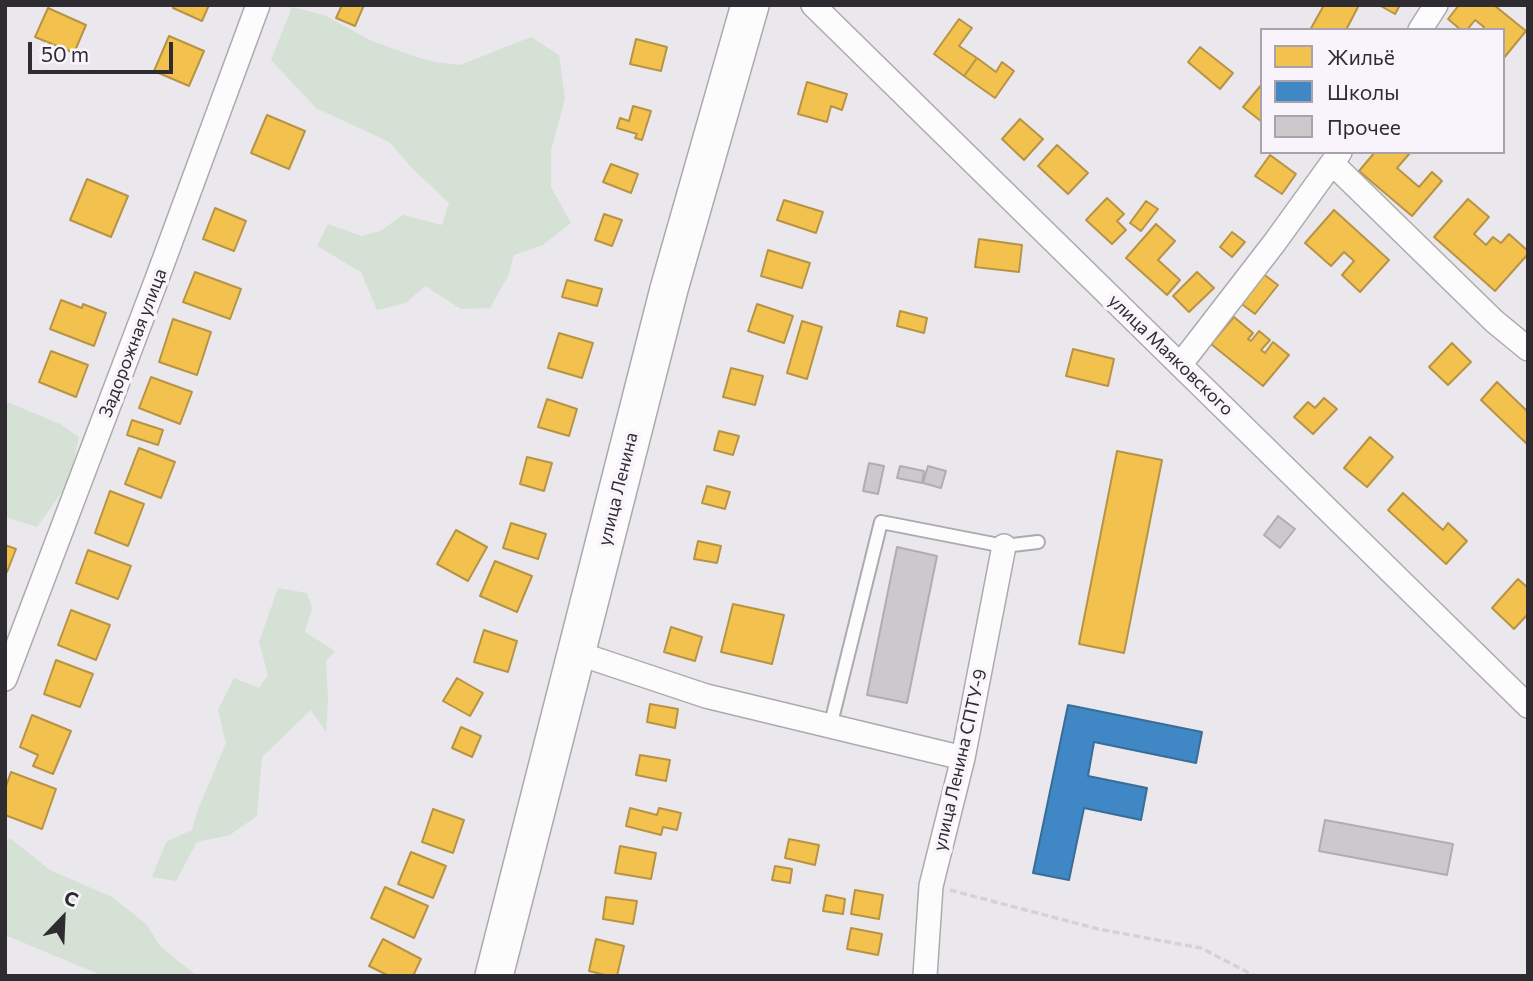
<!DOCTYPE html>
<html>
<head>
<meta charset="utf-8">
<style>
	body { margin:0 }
	#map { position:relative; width:1533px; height:981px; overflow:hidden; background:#ebe8ed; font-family:Commissioner,sans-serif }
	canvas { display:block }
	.frame { position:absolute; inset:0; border:7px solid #2e2c30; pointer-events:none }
	.legend { position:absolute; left:1260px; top:28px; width:245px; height:126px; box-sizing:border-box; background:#f9f3fc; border:2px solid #a8a3aa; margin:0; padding:9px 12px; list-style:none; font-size:21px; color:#2e2c30 }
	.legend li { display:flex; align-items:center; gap:14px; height:35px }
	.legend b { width:35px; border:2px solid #a8a3aa }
	.north { position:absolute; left:28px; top:883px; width:70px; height:70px; -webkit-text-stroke:5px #f9f3fc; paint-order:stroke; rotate:23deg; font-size:19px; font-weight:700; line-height:28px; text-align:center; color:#2e2c30 }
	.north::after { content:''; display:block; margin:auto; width:24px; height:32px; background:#2e2c30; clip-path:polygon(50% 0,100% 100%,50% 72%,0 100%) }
	.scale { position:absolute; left:28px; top:42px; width:145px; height:32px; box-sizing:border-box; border:4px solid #2e2c30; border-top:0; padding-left:9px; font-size:21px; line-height:24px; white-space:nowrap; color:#2e2c30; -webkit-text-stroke:5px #f9f3fc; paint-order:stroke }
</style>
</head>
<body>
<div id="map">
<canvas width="1533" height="981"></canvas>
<div class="frame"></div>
<ul class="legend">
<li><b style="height:19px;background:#f2c14e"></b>Жильё</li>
<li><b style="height:19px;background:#3f88c5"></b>Школы</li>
<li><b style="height:19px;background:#cbc9cc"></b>Прочее</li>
</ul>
<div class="north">С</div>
<div class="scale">50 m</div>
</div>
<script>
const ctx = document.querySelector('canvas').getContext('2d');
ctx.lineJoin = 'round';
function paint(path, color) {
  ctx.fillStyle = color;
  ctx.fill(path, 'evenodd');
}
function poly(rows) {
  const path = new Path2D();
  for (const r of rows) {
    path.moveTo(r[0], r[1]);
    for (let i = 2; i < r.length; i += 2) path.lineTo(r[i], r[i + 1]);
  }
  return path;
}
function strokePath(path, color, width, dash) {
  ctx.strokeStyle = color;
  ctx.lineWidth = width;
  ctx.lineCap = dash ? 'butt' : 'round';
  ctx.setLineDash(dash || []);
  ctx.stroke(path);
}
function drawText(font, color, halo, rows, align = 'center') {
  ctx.font = font + ' Commissioner,sans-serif';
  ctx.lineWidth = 7;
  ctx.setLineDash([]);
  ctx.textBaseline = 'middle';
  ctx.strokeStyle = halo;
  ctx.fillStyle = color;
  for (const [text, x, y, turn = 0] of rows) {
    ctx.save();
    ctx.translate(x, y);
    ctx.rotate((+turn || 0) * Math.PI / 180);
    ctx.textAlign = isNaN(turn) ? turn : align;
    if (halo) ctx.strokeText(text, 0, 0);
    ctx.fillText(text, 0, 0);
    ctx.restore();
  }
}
const green = poly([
	[292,7,324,15,372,41,419,58,436,62,460,65,531,37,559,55,565,99,551,150,551,187,571,223,543,245,514,255,508,276,490,308,461,309,425,286,406,303,377,310,361,272,317,246,328,224,361,236,380,231,403,215,442,225,449,203,413,169,389,142,316,108,271,60],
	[5,401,60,424,79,437,69,482,37,527,5,517],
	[278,588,307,593,312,608,305,632,335,651,326,661,328,698,326,732,311,710,262,757,257,816,230,835,197,842,176,881,152,877,166,842,192,830,197,812,226,743,218,710,234,678,259,688,268,675,259,642],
	[10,838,50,870,112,897,146,924,160,946,197,976,103,976,5,935,5,843]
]);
const homes = poly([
	[175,5,209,5,202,21,173,8,175,5],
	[342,5,364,5,355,26,336,18,342,5],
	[1324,5,1359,5,1346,30,1310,30,1324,5],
	[1379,5,1400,5,1395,14,1379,5],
	[1459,5,1494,5,1526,31,1503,59,1503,30,1482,30,1484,27,1475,20,1467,30,1461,30,1448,19,1459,5],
	[48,8,86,25,74,53,35,37,48,8],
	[959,19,972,28,959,46,977,58,964,76,934,54,959,19],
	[169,36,204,51,189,86,154,71,169,36],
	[636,39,667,47,661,71,630,64,636,39],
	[1200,47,1233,73,1220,89,1188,62,1200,47],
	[977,58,996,72,1002,62,1014,71,995,98,964,76,977,58],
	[807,82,847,94,842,110,831,106,827,122,798,114,807,82],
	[1262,84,1262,122,1243,107,1262,84],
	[633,106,651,111,642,140,635,138,637,134,617,128,620,118,629,121,633,106],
	[267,115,305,131,289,169,251,153,267,115],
	[1020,119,1043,139,1024,160,1002,139,1020,119],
	[1057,145,1088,173,1068,194,1038,166,1057,145],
	[1375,152,1409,152,1410,153,1397,168,1419,187,1432,172,1442,181,1412,216,1359,171,1375,152],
	[1270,155,1296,174,1282,194,1255,176,1270,155],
	[611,164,638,174,631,193,603,182,611,164],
	[87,179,128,196,111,237,70,220,87,179],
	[1107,198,1124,214,1117,221,1126,230,1112,244,1086,220,1107,198],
	[1468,199,1489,217,1474,234,1486,245,1493,237,1501,243,1509,234,1528,251,1528,254,1495,291,1434,237,1468,199],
	[784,200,823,212,816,233,777,220,784,200],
	[1146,201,1158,209,1141,231,1130,223,1146,201],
	[215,208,246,221,234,251,203,239,215,208],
	[1334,210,1389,260,1360,292,1342,275,1354,261,1344,252,1331,266,1305,243,1334,210],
	[604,214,622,220,612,246,595,240,604,214],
	[1156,224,1175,241,1158,260,1180,280,1167,295,1126,258,1156,224],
	[1232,232,1245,242,1232,257,1220,247,1232,232],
	[979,239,1022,245,1019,272,975,267,979,239],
	[768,250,810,263,802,288,761,276,768,250],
	[195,272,241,289,230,319,183,302,195,272],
	[1197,272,1214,288,1189,312,1173,296,1197,272],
	[1262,273,1278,285,1255,314,1239,302,1262,273],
	[567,280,602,289,597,306,562,297,567,280],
	[61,300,82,308,83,304,106,313,94,346,50,329,61,300],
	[757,304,793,316,784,343,748,331,757,304],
	[900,311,927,318,924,333,897,326,900,311],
	[1234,317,1253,333,1248,339,1251,341,1259,331,1270,340,1261,350,1265,353,1273,342,1289,355,1263,386,1211,344,1234,317],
	[173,319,211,332,197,375,159,362,173,319],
	[802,321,822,327,807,379,787,373,802,321],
	[559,333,593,343,582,378,548,368,559,333],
	[1452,343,1471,362,1448,385,1429,367,1452,343],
	[1073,349,1114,359,1108,386,1066,376,1073,349],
	[51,351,88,365,76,397,39,382,51,351],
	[731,368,763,376,755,405,723,397,731,368],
	[151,377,192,392,180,424,139,408,151,377],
	[1497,382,1528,412,1528,445,1481,400,1497,382],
	[1324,398,1337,409,1313,434,1294,417,1308,402,1315,408,1324,398],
	[547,399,577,409,569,436,538,427,547,399],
	[132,420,163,430,158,445,127,435,132,420],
	[719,431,739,436,733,455,714,450,719,431],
	[1370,437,1393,457,1367,487,1344,468,1370,437],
	[139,448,175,462,161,498,125,484,139,448],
	[1117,451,1162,460,1124,653,1079,644,1117,451],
	[527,457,552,463,544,491,520,484,527,457],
	[707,486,730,492,725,509,702,503,707,486],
	[110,491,144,504,128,546,95,533,110,491],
	[1403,493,1443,530,1448,523,1467,541,1446,564,1388,510,1403,493],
	[511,523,546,534,538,559,503,548,511,523],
	[456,530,487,547,468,581,437,564,456,530],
	[698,541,721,546,717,563,694,559,698,541],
	[5,545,16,549,7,572,5,571,5,545],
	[88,550,131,566,118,599,76,583,88,550],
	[495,561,532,576,517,612,480,596,495,561],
	[1518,579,1528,588,1528,614,1514,629,1492,608,1518,579],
	[733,604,784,615,772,664,721,652,733,604],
	[71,610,110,625,96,660,58,645,71,610],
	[671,627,702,637,695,661,664,652,671,627],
	[484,630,517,641,508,672,474,662,484,630],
	[56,660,93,674,80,707,44,694,56,660],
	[457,678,483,693,470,716,443,701,457,678],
	[650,704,678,709,675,728,647,722,650,704],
	[32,715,71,731,53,774,33,766,38,755,20,747,32,715],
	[461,727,481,736,472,757,452,748,461,727],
	[640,755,670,760,666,781,636,775,640,755],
	[11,772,56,789,42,829,5,815,5,789,11,772],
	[630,808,657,815,659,808,681,813,677,830,663,827,661,835,626,826,630,808],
	[433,809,464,820,453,853,422,842,433,809],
	[789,839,819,845,815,865,785,858,789,839],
	[620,846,656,853,651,879,615,873,620,846],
	[411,852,446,866,433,898,398,884,411,852],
	[775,866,792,869,790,883,772,880,775,866],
	[385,887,428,906,414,938,371,918,385,887],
	[855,890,883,895,879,919,851,914,855,890],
	[826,895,845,899,843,914,823,911,826,895],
	[606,897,637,901,633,924,603,919,606,897],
	[851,928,882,934,878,955,847,949,851,928],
	[383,939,421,959,413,976,389,976,369,966,383,939],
	[596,939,624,946,617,976,609,976,589,971,596,939]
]);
const schools = poly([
	[1068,705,1202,732,1196,763,1094,742,1088,776,1147,788,1141,820,1084,808,1069,880,1033,873,1068,705]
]);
const building = poly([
	[869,463,884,466,878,494,863,491,869,463],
	[900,466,924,471,922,483,897,478,900,466],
	[928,466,946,471,941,488,923,483,928,466],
	[1278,516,1295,529,1280,548,1264,535,1278,516],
	[897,547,937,556,907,703,867,695,897,547],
	[1325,820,1453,844,1447,875,1319,851,1325,820]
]);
const path = poly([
	[950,890,1098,929,1201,948,1255,976]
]);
const service = poly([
	[830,727,881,522,1004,546,1038,542]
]);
const minor = poly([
	[813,5,1528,706],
	[1420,30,1436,5],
	[1333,164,1494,321,1528,349],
	[1180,365,1275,242,1340,152],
	[577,653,706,696,963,758],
	[5,679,158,276,258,5],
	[925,976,931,886,963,758,1004,546]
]);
const primary = poly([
	[494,976,669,289,750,5]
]);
const streetNames = [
	["Задорожная улица",133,343,-69],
	["улица Маяковского",1171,355,44],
	["улица Ленина",618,489,-76],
	["улица Ленина СПТУ-9",960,760,-77]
];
paint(green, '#d4e1d4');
paint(homes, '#f2c14e');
strokePath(homes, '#b79445', 2);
paint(schools, '#3f88c5');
strokePath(schools, '#3a6c98', 2);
paint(building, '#cbc9cc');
strokePath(building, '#b0adb1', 2);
strokePath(service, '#acaaad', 16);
strokePath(minor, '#acaaad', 26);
strokePath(primary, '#acaaad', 40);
strokePath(path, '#d4d3d4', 3.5, [7, 3.5]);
strokePath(service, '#fcfcfc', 12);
strokePath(minor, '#fcfcfc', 23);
strokePath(primary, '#fcfcfc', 37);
drawText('18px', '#2e2c30', '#f9f3fc', streetNames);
</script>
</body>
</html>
